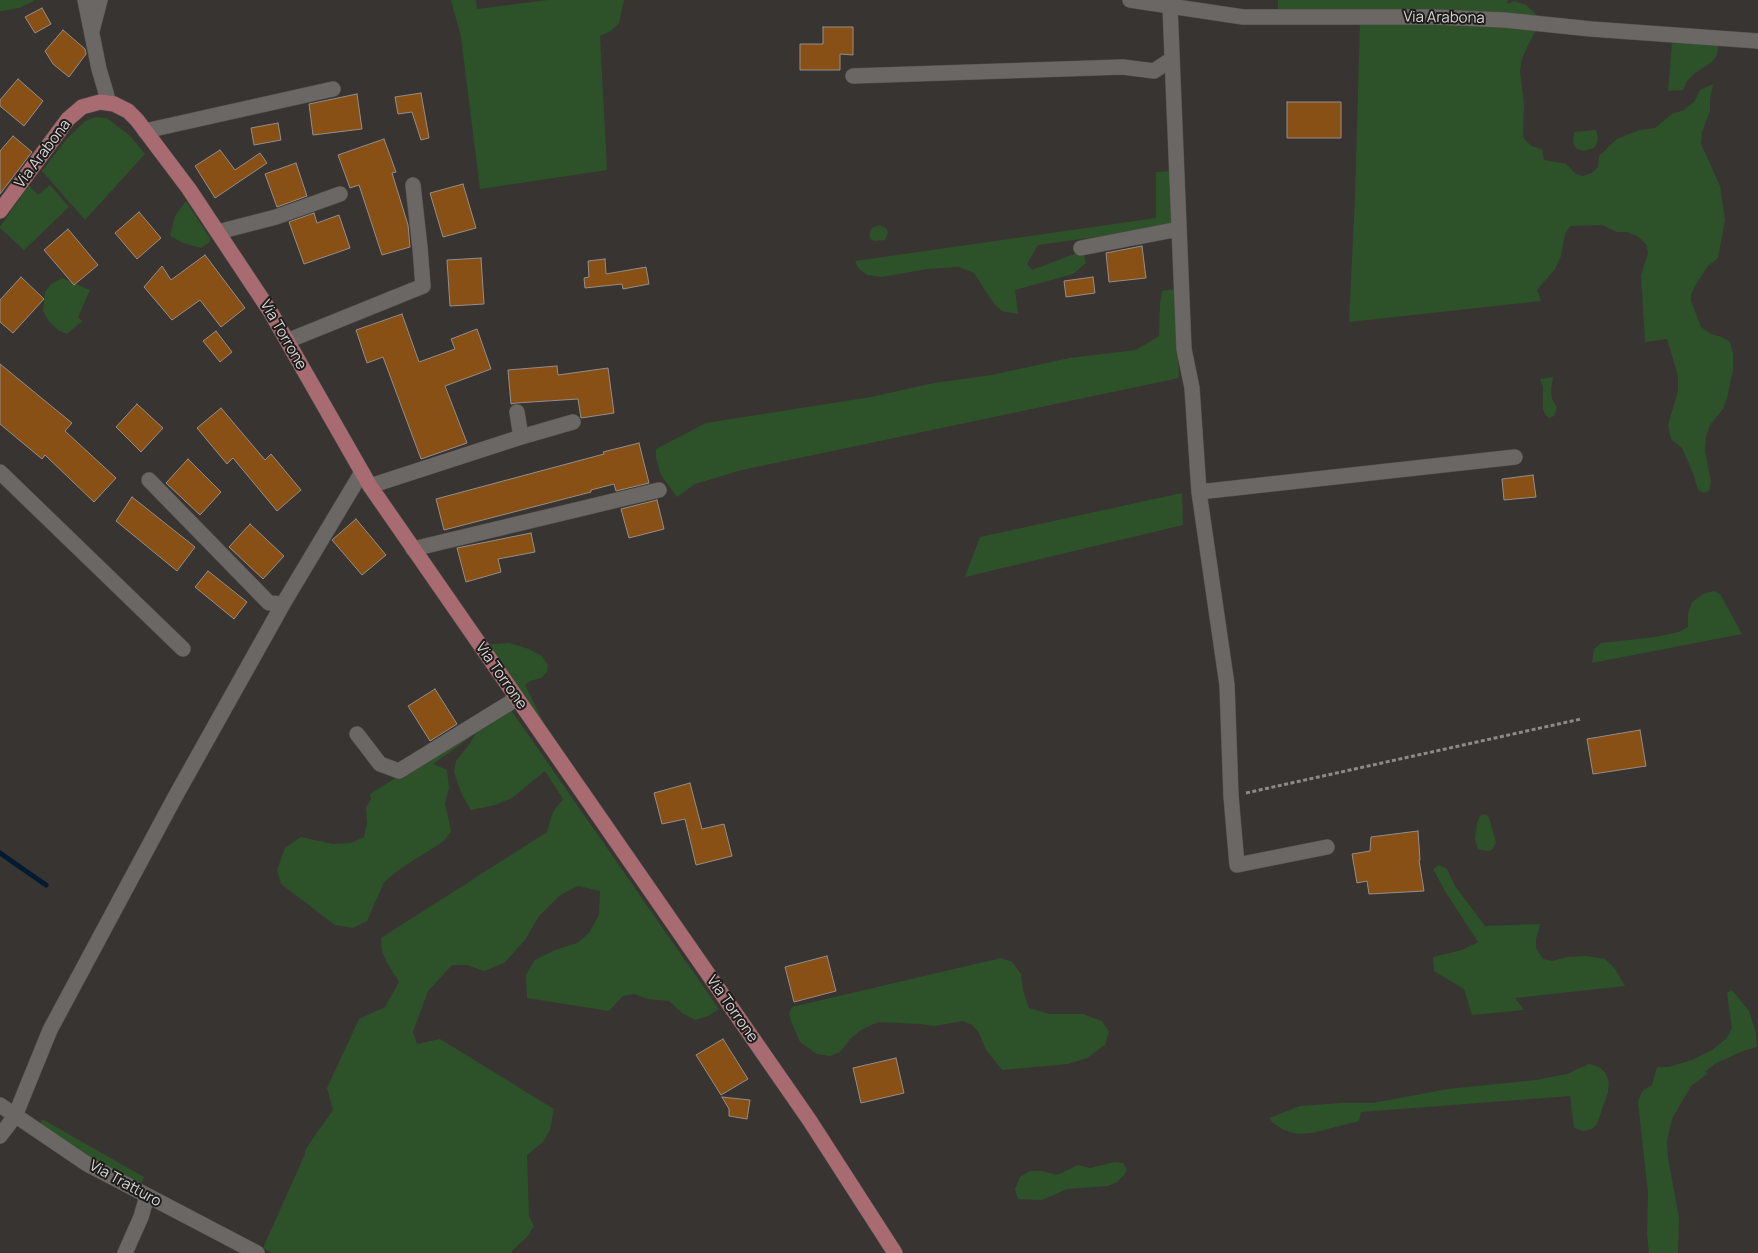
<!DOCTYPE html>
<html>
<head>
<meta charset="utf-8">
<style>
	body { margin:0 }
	canvas { display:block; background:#383431 }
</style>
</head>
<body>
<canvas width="1758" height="1253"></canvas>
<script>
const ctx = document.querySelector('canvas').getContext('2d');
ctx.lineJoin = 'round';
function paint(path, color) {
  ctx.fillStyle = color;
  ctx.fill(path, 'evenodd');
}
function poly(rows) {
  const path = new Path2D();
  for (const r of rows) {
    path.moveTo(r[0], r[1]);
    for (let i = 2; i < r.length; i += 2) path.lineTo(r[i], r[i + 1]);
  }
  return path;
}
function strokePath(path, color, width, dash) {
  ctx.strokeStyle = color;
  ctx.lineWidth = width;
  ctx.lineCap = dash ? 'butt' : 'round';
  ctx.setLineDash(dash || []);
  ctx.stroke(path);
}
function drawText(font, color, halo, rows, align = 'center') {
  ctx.font = font + ' Manrope,sans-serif';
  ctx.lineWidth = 4;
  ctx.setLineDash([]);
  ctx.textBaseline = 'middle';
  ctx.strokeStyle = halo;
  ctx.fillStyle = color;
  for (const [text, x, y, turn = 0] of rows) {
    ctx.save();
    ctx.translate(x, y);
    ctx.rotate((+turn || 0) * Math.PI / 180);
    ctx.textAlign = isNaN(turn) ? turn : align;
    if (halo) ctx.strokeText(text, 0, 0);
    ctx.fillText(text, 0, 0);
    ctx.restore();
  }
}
const green = poly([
	[0,0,34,0,32,2,19,8,2,11,0,11],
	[451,0,476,0,477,9,548,0,624,0,619,23,611,31,600,36,607,170,480,189,461,37],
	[1278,0,1507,0,1508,4,1514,1,1526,5,1541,19,1522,58,1520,71,1524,104,1523,137,1531,146,1542,149,1544,160,1566,164,1576,174,1583,176,1592,173,1598,167,1599,156,1617,139,1639,130,1655,128,1672,114,1684,110,1694,102,1700,90,1713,84,1710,99,1710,111,1702,132,1701,144,1720,186,1725,220,1718,258,1708,266,1698,281,1691,294,1691,301,1701,327,1711,334,1722,337,1730,342,1733,353,1733,370,1727,398,1723,409,1710,425,1706,437,1705,451,1711,482,1709,491,1704,493,1698,490,1693,473,1682,448,1671,439,1668,425,1678,391,1678,376,1667,339,1645,342,1641,275,1648,253,1646,244,1637,236,1627,232,1617,232,1602,225,1570,226,1565,234,1561,256,1555,269,1537,290,1541,301,1349,322,1355,198,1360,21,1278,13],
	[1672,42,1718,43,1718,48,1717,55,1712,62,1695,73,1687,81,1683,90,1668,91],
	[95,117,107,118,130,136,145,154,85,220,42,171,66,140,85,121],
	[1596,130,1598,138,1597,143,1594,148,1583,151,1576,148,1573,142,1574,132],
	[1172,171,1174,214,1170,225,1132,232,1038,245,1027,264,1032,270,1077,253,1084,255,1086,263,1073,274,1015,290,1018,314,1002,311,994,304,974,273,959,267,927,269,882,277,867,275,859,269,855,261,1156,218,1156,172],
	[29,185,38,195,50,185,69,207,24,250,0,228,0,227],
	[186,201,210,238,210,242,201,248,183,243,170,236,175,216],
	[880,225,887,229,888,233,885,240,875,241,870,239,870,233,872,228],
	[62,278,90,290,78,317,82,321,67,334,58,330,48,320,43,311,45,292,51,284],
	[1175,289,1179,378,742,470,695,484,677,497,661,475,656,458,656,449,706,423,871,397,934,383,992,375,1069,358,1136,350,1159,336,1160,304,1162,291],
	[1553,377,1551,389,1552,399,1557,407,1554,416,1549,418,1545,415,1543,409,1543,387,1540,379],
	[1182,493,1183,525,965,577,980,537],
	[1714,591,1720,594,1742,634,1592,663,1594,649,1601,643,1655,637,1679,632,1688,627,1688,614,1692,602,1703,594],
	[509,643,529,649,542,656,548,665,547,672,541,678,530,681,525,685,549,733,483,645],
	[509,707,719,1009,708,1016,695,1020,682,1013,669,1001,648,999,634,994,623,996,609,1011,527,998,526,975,535,960,555,950,577,943,589,933,599,915,600,891,578,886,560,895,539,916,525,940,504,963,484,971,467,965,452,965,428,991,413,1032,417,1044,440,1039,554,1109,550,1130,543,1142,527,1155,529,1216,534,1226,527,1237,512,1251,512,1253,272,1253,263,1248,305,1154,305,1150,333,1110,327,1088,359,1019,385,1007,399,982,386,961,382,951,381,938,547,832,553,812,563,799,545,771,512,798,495,805,471,810,462,795,454,772,456,761,471,742,475,734,433,764,447,770,449,788,445,803,451,831,444,841,400,869,384,882,367,921,353,928,335,925,281,884,277,870,285,848,301,837,333,844,351,843,364,837,367,823,366,808,371,799,370,794],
	[1484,814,1488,816,1490,821,1496,843,1492,850,1488,851,1478,849,1475,840,1477,823,1480,816],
	[1439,865,1447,869,1455,886,1485,926,1540,924,1536,939,1536,948,1543,959,1552,961,1567,957,1586,956,1605,959,1615,969,1625,986,1515,998,1524,1010,1472,1015,1464,989,1434,971,1433,957,1462,950,1478,942,1445,891,1433,869],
	[1001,958,1012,962,1021,974,1023,990,1029,1008,1050,1014,1083,1014,1102,1021,1109,1032,1105,1045,1087,1058,1068,1064,1002,1070,986,1050,979,1033,972,1025,963,1021,934,1026,921,1024,878,1022,861,1030,851,1038,840,1052,830,1056,817,1054,800,1042,791,1021,789,1013,792,1007],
	[1732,990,1749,1011,1756,1033,1757,1047,1743,1051,1716,1063,1706,1071,1707,1074,1691,1086,1672,1119,1667,1141,1668,1158,1679,1218,1678,1253,1649,1253,1647,1235,1648,1193,1638,1102,1642,1091,1652,1085,1657,1067,1669,1067,1692,1060,1712,1050,1726,1039,1732,1028,1727,993],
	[1589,1064,1599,1067,1605,1072,1609,1082,1608,1092,1597,1124,1592,1129,1583,1131,1574,1128,1570,1096,1361,1112,1359,1121,1312,1133,1297,1134,1284,1130,1273,1123,1269,1118,1300,1106,1341,1103,1373,1103,1448,1089,1536,1080,1567,1074],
	[42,1119,144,1177,140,1187,83,1157,40,1124],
	[1115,1162,1123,1163,1127,1170,1124,1175,1117,1182,1108,1186,1067,1189,1042,1200,1018,1199,1015,1189,1020,1177,1030,1171,1042,1171,1057,1175,1078,1165,1090,1168]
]);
const stream = poly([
	[0,853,46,885]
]);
const building = poly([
	[42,8,51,24,35,33,25,17,42,8],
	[823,27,853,27,853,55,840,54,840,70,800,70,800,44,823,44,823,27],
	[63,30,85,49,86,54,69,77,53,64,45,51,63,30],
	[18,79,43,101,24,126,0,106,0,100,18,79],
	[421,93,429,138,421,140,412,112,398,114,395,97,421,93],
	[357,94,362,129,313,135,309,104,357,94],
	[1287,102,1341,102,1341,138,1287,138,1287,102],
	[278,123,281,140,254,145,251,128,278,123],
	[13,136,32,152,0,194,0,151,13,136],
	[384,139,396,172,392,173,408,225,410,247,382,255,359,185,350,188,338,155,384,139],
	[220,150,235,170,260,153,267,163,215,198,195,166,220,150],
	[296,163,307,196,277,207,265,174,296,163],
	[463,184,476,228,443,237,430,193,463,184],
	[139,212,161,238,137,259,115,233,139,212],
	[314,213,317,223,339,215,350,248,304,264,289,222,314,213],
	[68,229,98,265,74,285,44,250,68,229],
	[1142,246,1146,278,1109,282,1106,253,1142,246],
	[205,255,245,308,221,327,200,300,172,320,144,287,162,266,171,280,205,255],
	[481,258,484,304,450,306,447,260,481,258],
	[605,259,606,274,646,267,649,284,623,289,622,284,585,288,584,278,589,277,588,261,605,259],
	[21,277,44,299,13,333,0,322,0,300,21,277],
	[1093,277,1095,293,1066,297,1064,281,1093,277],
	[402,314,419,362,455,349,451,339,477,329,491,369,445,386,467,443,421,459,383,357,367,363,356,330,402,314],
	[216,331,232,352,220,362,203,341,216,331],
	[0,364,72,423,65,431,116,478,94,502,45,455,42,459,0,424,0,364],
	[557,366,558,375,608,368,614,413,581,418,578,399,516,403,511,404,508,370,557,366],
	[137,404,163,428,141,452,116,427,137,404],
	[221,408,265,460,271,454,301,490,277,511,233,458,227,464,197,428,221,408],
	[639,443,649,483,616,491,614,484,591,490,591,492,444,530,436,499,604,454,603,452,639,443],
	[188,459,221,492,200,515,166,483,188,459],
	[1533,475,1536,497,1504,500,1502,479,1533,475],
	[132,497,195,547,177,571,116,521,132,497],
	[657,500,664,529,629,538,621,509,657,500],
	[356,519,386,555,362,575,332,540,356,519],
	[250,524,284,556,263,579,229,547,250,524],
	[531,533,535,552,498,559,501,572,466,582,457,548,531,533],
	[208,571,247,602,234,619,195,587,208,571],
	[435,689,457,724,430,741,408,706,435,689],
	[1640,730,1646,766,1593,774,1587,739,1640,730],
	[690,783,702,829,724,824,732,856,696,865,685,819,662,824,654,793,690,783],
	[1418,831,1420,860,1419,860,1424,891,1369,894,1367,881,1357,883,1352,854,1370,851,1371,837,1418,831],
	[827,956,836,991,794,1002,785,967,827,956],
	[723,1039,748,1079,721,1095,696,1055,723,1039],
	[896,1058,904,1093,861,1103,853,1068,896,1058],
	[722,1097,750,1100,747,1119,729,1116,729,1109,722,1097]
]);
const path = poly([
	[1246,793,1581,719]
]);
const minor = poly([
	[85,0,99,69,109,103],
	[1130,0,1243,17,1434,17,1504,20,1591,29,1758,41],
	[1170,6,1184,349,1192,388,1199,492,1227,685,1231,796,1237,865,1327,847],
	[92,31,100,0],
	[853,76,1123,67,1154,71,1172,59],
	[145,131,333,89],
	[218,232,276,217,340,194],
	[1081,248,1179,229],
	[287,341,423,286,420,248,413,185],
	[517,412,521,437],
	[0,472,183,649],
	[149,480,269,603,283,604,362,472],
	[370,486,521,437,573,422],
	[1199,492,1515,457],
	[413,549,659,490],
	[357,734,380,764,399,771,516,699],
	[0,1105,87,1164,257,1253],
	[0,1136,15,1116,50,1030,175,797,283,604],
	[125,1253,141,1217,147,1196]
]);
const major = poly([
	[0,211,68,119,82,107,100,102,114,104,128,111,137,120,189,189,270,311,370,486,810,1121,895,1253]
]);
const streetNames = [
	["Via Arabona",1444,18,1],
	["Via Arabona",43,154,-53],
	["Via Torrone",283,335,60],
	["Via Torrone",501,676,55],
	["Via Torrone",732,1009,55],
	["Via Tratturo",125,1184,29]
];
paint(green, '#2d5128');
strokePath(stream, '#031b30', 5);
paint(building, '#885014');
strokePath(building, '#938e8b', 1);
strokePath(minor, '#53504d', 16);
strokePath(major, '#53504d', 16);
strokePath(path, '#8d8a88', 3, [4, 2.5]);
strokePath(minor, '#6b6764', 15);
strokePath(major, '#a96b72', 15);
drawText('15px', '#d8d6d4', '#1e1c1b', streetNames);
</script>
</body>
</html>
